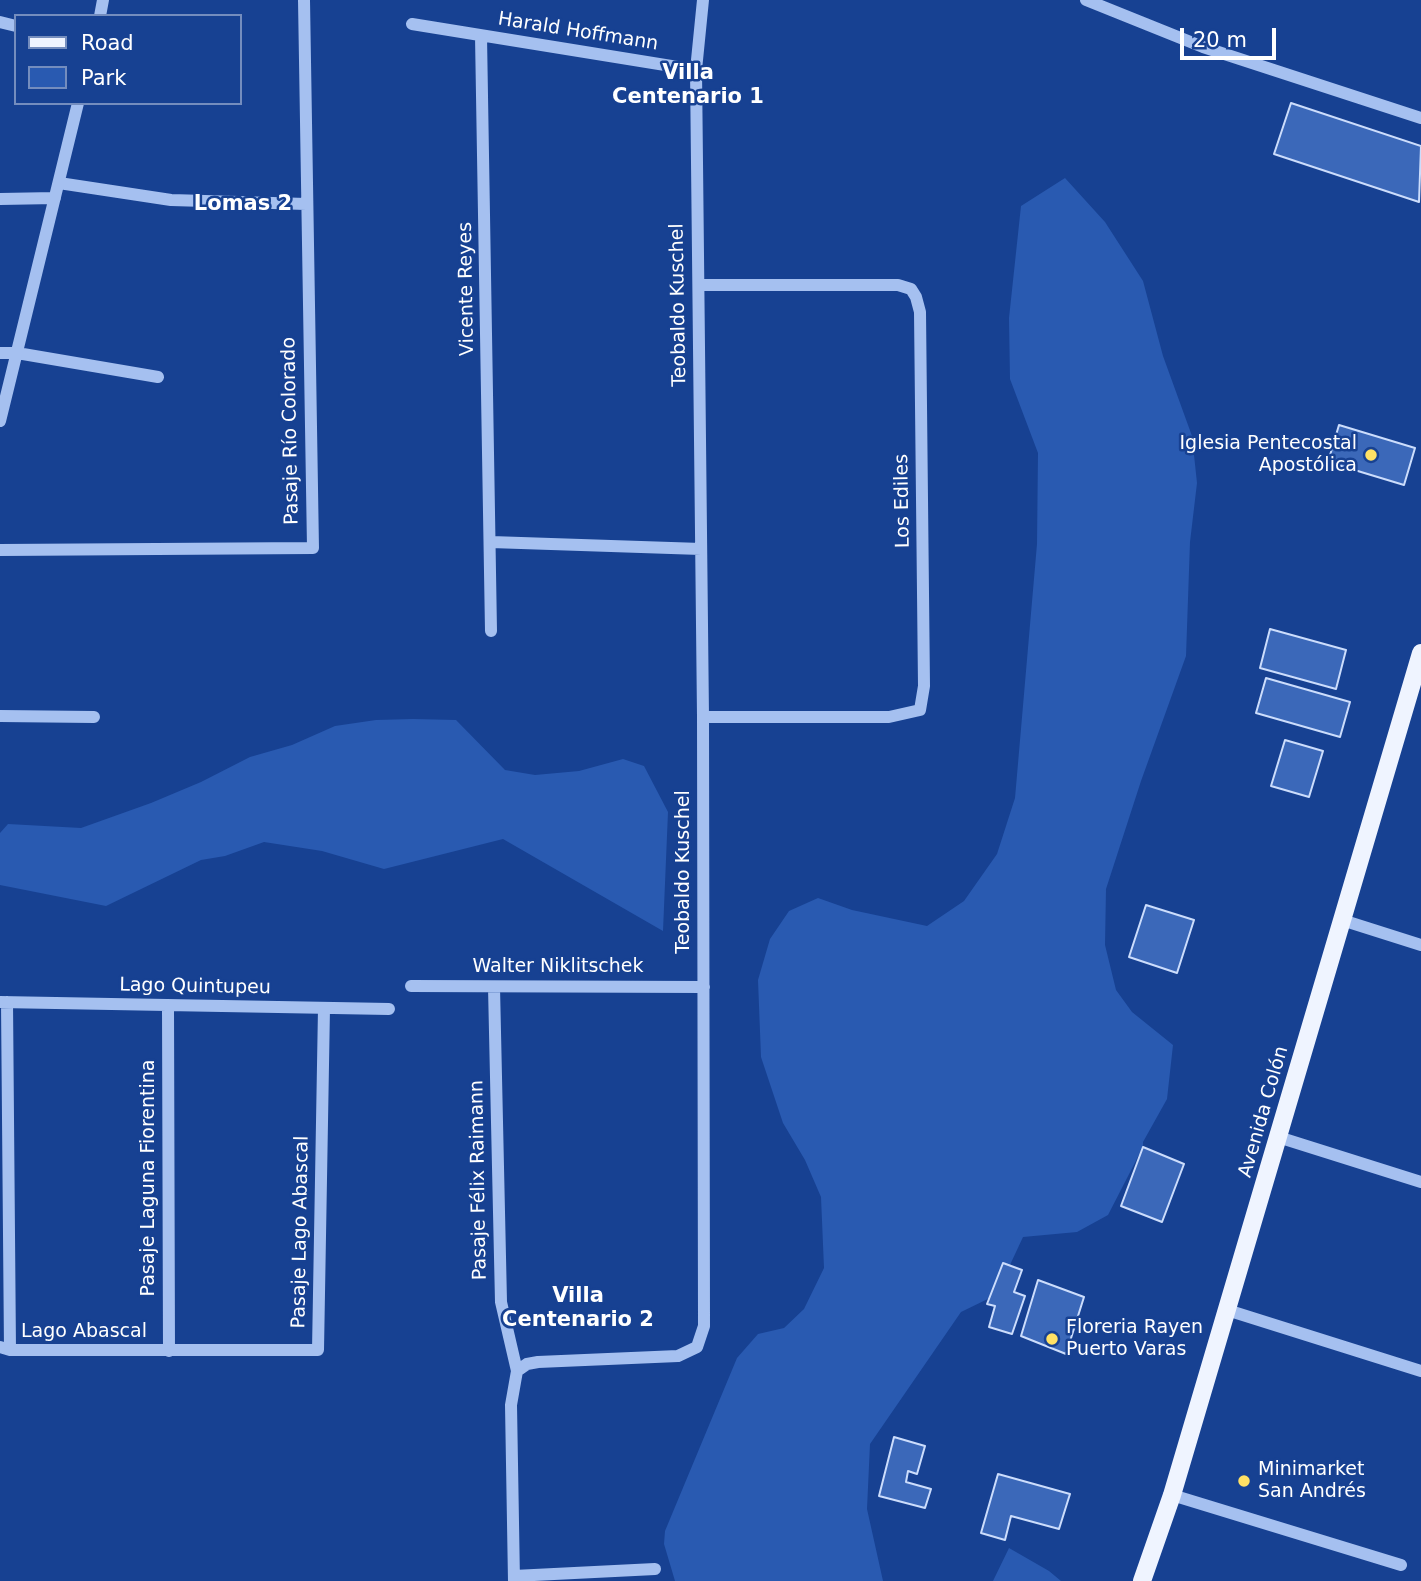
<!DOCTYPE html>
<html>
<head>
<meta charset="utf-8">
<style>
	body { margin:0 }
	#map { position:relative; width:1421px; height:1581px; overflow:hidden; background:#174192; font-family:"DejaVu Sans",sans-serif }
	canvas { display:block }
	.legend { position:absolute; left:14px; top:14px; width:228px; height:91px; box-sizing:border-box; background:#174192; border:2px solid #748dbe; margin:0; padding:9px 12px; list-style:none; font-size:21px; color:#fff }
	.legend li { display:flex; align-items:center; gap:14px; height:35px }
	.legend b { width:35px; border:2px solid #748dbe }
	.scale { position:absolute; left:1180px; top:28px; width:96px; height:32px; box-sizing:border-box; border:4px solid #fff; border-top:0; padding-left:9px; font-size:21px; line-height:24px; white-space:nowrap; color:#fff; -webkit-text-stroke:5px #174192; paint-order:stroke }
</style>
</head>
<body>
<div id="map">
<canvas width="1421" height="1581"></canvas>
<ul class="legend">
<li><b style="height:9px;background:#eff4ff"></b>Road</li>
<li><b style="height:19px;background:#295ab1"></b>Park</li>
</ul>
<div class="scale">20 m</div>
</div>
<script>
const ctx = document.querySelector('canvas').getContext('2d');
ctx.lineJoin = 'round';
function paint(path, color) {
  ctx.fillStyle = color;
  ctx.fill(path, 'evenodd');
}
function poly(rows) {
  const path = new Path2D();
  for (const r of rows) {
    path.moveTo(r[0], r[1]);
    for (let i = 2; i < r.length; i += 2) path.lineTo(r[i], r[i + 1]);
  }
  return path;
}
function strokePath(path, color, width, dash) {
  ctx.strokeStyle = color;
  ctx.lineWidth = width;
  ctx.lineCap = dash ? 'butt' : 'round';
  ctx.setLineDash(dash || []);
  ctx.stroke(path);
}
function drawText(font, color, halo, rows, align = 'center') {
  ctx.font = font + ' "DejaVu Sans",sans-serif';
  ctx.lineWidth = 5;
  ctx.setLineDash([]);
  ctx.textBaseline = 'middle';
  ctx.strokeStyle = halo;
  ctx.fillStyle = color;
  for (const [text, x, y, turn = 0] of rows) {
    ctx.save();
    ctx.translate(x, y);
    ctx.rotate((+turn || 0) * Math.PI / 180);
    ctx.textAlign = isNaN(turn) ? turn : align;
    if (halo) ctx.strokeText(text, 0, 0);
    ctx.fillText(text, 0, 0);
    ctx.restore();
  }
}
const green = poly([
	[1065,178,1105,222,1143,281,1163,356,1192,436,1197,483,1190,542,1186,656,1141,781,1106,889,1105,945,1116,990,1132,1012,1173,1045,1167,1099,1143,1142,1143,1147,1108,1215,1077,1232,1023,1237,996,1295,961,1312,870,1444,867,1509,883,1581,675,1581,664,1544,665,1531,737,1358,758,1334,784,1328,804,1309,824,1268,821,1197,805,1160,783,1123,761,1057,758,980,770,939,789,911,818,898,852,910,927,926,964,901,997,854,1015,798,1037,544,1038,453,1010,379,1009,318,1021,206],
	[413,719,456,720,505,770,535,775,579,771,623,759,644,766,668,812,663,931,503,839,384,869,322,851,264,842,225,856,201,860,106,906,0,885,0,833,8,824,81,828,151,803,201,782,250,757,292,745,335,726,376,720],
	[1009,1548,1049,1571,1061,1581,993,1581]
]);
const building = poly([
	[1291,103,1421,146,1419,202,1274,154,1291,103],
	[1339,425,1415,448,1404,485,1328,462,1339,425],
	[1270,629,1346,650,1336,689,1260,668,1270,629],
	[1266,678,1350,702,1340,737,1256,713,1266,678],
	[1285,740,1323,751,1309,797,1271,786,1285,740],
	[1146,905,1194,920,1177,973,1129,957,1146,905],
	[1143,1147,1184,1164,1162,1222,1121,1206,1143,1147],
	[1003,1263,1022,1270,1014,1292,1025,1296,1012,1334,989,1327,995,1306,987,1304,1003,1263],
	[1038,1280,1084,1297,1066,1354,1021,1336,1038,1280],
	[894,1437,925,1446,917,1474,908,1471,906,1482,931,1489,925,1508,879,1496,894,1437],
	[998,1474,1070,1494,1059,1529,1011,1516,1005,1540,981,1533,998,1474]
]);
const minor = poly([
	[1086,0,1203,47,1421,118],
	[100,16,103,0],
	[0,22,16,26],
	[412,24,696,70],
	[481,36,491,631],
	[59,183,171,200,306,204],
	[0,199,55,198],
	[699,285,898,285,911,289,916,297,920,312,924,686,920,710,889,717,703,717],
	[0,353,17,353,158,377],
	[0,421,78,103],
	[491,542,701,549],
	[0,550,313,548,304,0],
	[0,716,94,717],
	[1342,920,1421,945],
	[411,986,704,987],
	[494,987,501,1302,517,1371],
	[0,1002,389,1009],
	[7,1002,10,1350],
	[168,1006,169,1351],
	[1278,1137,1421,1182],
	[1227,1310,1421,1371],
	[0,1347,10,1350,318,1350,324,1008],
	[1172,1495,1401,1565],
	[514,1576,655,1569],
	[514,1581,511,1405,517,1371,527,1364,538,1362,678,1356,697,1347,704,1326,703,717,696,70,703,0]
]);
const major = poly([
	[1142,1581,1172,1495,1421,653]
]);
const markers = [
	[1371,455,7,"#ffe165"],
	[1052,1339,7,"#ffe165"],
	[1244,1481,7,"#ffe165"]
];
const streetNames = [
	["Harald Hoffmann",578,32,9],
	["Vicente Reyes",467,289,-91],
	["Teobaldo Kuschel",679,305,-91],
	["Pasaje Río Colorado",291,431,-91],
	["Los Ediles",903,501,-91],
	["Teobaldo Kuschel",684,872,-90],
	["Walter Niklitschek",558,967],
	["Lago Quintupeu",195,987,1],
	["Avenida Colón",1264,1112,-74],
	["Pasaje Laguna Fiorentina",149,1178,-90],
	["Pasaje Félix Raimann",479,1180,-91],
	["Pasaje Lago Abascal",301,1232,-89],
	["Lago Abascal",84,1332]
];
const poiNames = [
	["Iglesia Pentecostal",1357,444,"right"],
	["Apostólica",1357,466,"right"],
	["Floreria Rayen",1066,1328],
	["Puerto Varas",1066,1350],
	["Minimarket",1258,1470],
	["San Andrés",1258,1492]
];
const neighbourhoodNames = [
	["Villa",688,74],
	["Centenario 1",688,98],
	["Lomas 2",243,205],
	["Villa",578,1297],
	["Centenario 2",578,1321]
];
paint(green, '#295ab1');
paint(building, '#3b68b9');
strokePath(building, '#ccddfc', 2);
strokePath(minor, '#a5c0f0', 12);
strokePath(major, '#eff4ff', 18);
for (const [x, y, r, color] of markers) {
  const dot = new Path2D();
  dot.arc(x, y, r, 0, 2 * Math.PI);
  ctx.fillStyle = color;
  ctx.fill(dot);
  strokePath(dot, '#174192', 2.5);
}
drawText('19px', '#fff', '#174192', streetNames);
drawText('19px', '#fff', '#174192', poiNames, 'left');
drawText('bold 21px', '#fff', '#174192', neighbourhoodNames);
</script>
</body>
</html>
